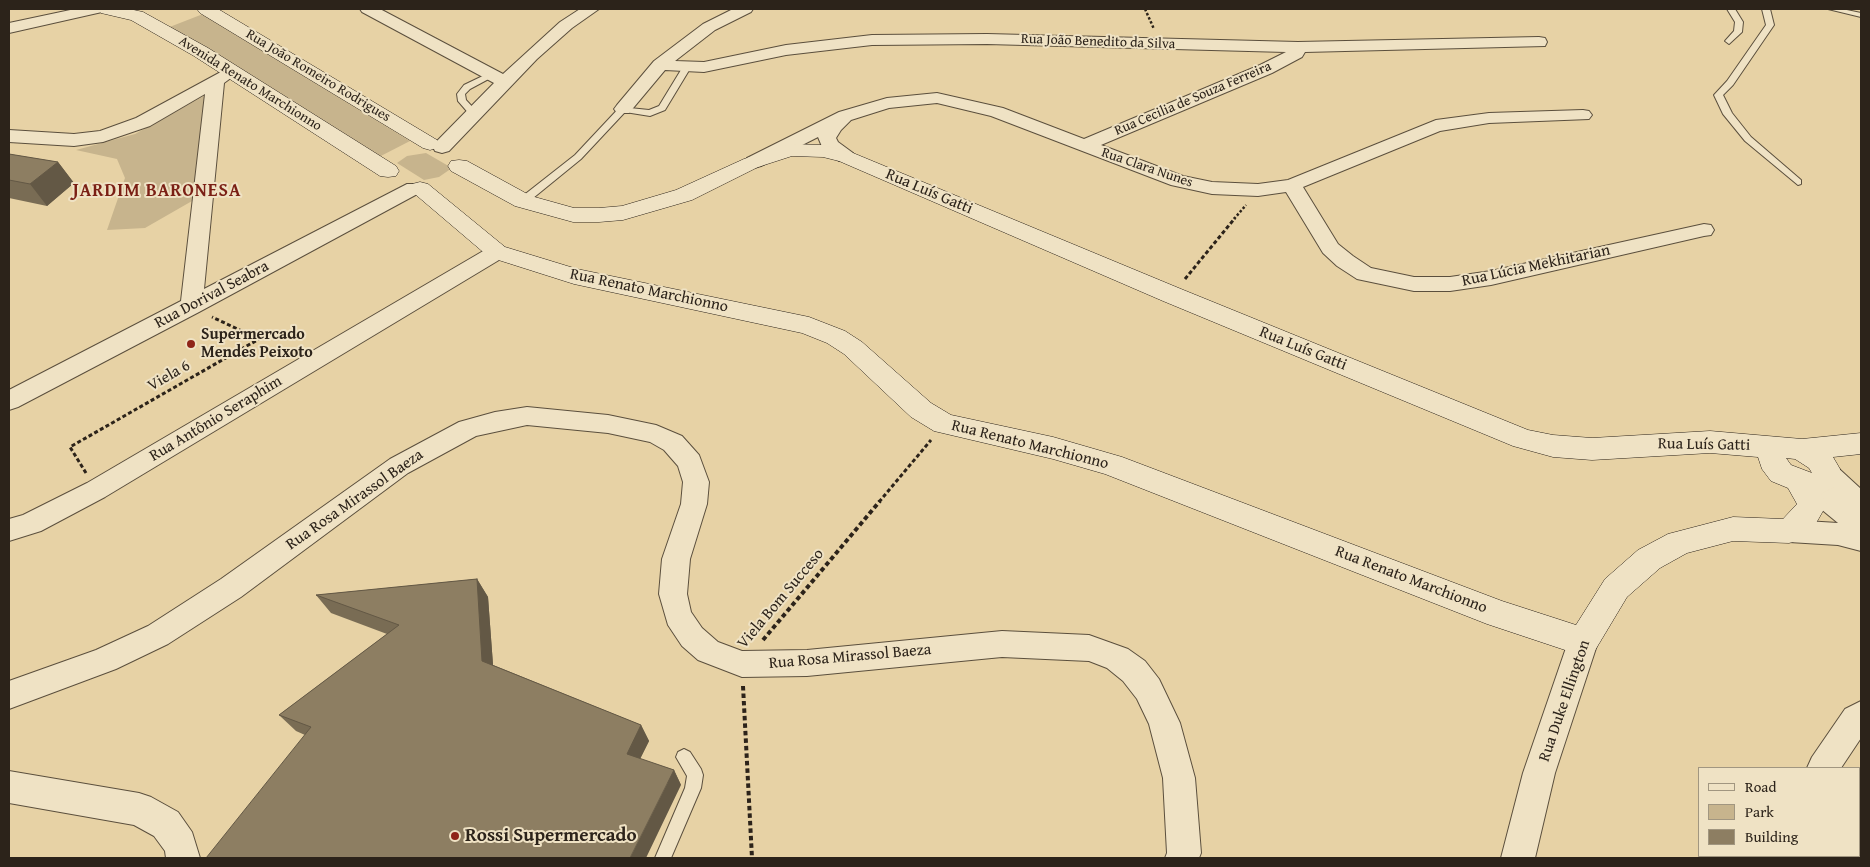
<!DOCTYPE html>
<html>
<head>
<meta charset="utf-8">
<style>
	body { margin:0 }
	#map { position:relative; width:1870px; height:867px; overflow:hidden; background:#e7d2a5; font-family:"Gentium Book Plus",serif }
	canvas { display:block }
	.frame { position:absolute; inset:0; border:10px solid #2c231a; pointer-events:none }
	.legend { position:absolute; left:1698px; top:767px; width:162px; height:90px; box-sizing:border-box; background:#efe2c4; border:1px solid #a19680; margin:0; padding:6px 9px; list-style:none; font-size:15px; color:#2c231a }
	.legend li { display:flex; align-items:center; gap:10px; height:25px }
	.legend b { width:25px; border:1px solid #a19680 }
</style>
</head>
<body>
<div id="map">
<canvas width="1870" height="867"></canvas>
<div class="frame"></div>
<ul class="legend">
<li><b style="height:6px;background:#efe2c4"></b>Road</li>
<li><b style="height:14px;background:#c7b48d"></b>Park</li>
<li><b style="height:14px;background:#8d7e62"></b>Building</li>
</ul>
</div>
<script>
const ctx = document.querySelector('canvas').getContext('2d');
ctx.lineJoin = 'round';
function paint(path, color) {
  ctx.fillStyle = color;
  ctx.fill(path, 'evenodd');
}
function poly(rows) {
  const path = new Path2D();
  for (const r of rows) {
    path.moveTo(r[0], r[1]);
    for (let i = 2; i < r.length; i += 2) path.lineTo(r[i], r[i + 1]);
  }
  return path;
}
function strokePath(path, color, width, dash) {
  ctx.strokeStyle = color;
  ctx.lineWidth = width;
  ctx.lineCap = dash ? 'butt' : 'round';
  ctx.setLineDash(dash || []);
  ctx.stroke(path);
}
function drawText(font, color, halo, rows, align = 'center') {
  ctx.font = font + ' "Gentium Book Plus",serif';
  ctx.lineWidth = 4;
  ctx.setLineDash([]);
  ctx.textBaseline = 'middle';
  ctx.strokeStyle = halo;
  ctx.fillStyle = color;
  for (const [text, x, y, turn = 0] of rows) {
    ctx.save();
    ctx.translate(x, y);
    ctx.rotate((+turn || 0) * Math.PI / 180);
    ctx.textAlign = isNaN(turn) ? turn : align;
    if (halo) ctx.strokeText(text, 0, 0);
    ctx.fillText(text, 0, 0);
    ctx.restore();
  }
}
const green = poly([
	[203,14,215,22,410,141,373,160,167,28],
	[204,96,199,197,145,228,107,230,125,178,117,159,76,150,135,134],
	[426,153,452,168,439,177,424,180,397,163,407,156]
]);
const pathFar2 = poly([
	[1145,9,1154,29],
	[1234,219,1246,205]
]);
const pathFar1 = poly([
	[1185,279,1235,218],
	[86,473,70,447,259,339,212,317],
	[879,502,931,440]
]);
const path = poly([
	[763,640,880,501],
	[743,686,752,858]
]);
const lane = poly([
	[1727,9,1735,9,1743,22,1742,32,1729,44,1725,41,1734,31,1735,22,1727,9],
	[1762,9,1770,9,1774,25,1733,85,1723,95,1732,113,1751,137,1801,180,1801,184,1798,185,1745,141,1723,114,1714,95,1727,81,1766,25,1762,9],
	[1828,9,1842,9,1861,13,1861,17,1828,9],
	[684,65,691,67,665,110,650,116,625,112,581,159,527,203,519,203,519,199,575,155,620,107,649,110,659,106,684,65],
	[489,73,496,75,470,89,465,94,466,100,479,114,471,116,458,101,457,94,464,85,489,73],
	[684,749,690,752,701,769,703,775,701,788,671,858,655,858,685,788,687,776,676,757,678,752,684,749]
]);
const street = poly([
	[75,9,104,9,102,12,9,33,9,23,75,9],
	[360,9,380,9,503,74,560,22,580,9,599,9,572,28,537,59,449,151,442,153,435,151,433,147,435,143,494,83,362,12,360,9],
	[733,9,753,9,751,12,715,30,675,61,704,62,786,45,872,35,987,34,1298,42,1539,37,1545,38,1547,42,1545,46,1305,52,1302,57,1272,73,1101,145,1183,176,1212,182,1258,184,1288,180,1436,120,1489,113,1583,110,1589,111,1592,115,1589,119,1489,123,1440,131,1303,187,1338,244,1353,256,1371,268,1414,277,1450,277,1491,271,1704,224,1711,225,1714,230,1711,235,1704,236,1491,285,1450,291,1414,291,1357,279,1337,266,1323,253,1286,192,1258,196,1212,194,1171,185,991,116,937,103,889,108,851,120,841,130,836,138,838,142,853,153,856,157,853,161,839,161,823,149,818,137,761,166,754,168,747,166,744,162,747,158,839,112,887,98,937,93,1003,108,1084,139,1260,65,1286,52,987,44,872,45,786,55,704,72,665,70,629,113,617,113,614,109,617,105,654,61,703,24,733,9],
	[230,67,236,68,239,72,224,83,204,289,407,184,421,184,424,188,421,192,199,312,18,407,9,410,9,390,181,301,205,94,150,126,103,142,74,146,9,142,9,130,74,134,100,131,136,118,230,67],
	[497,245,504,247,508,252,504,257,105,497,41,531,9,541,9,519,23,515,87,483,490,247,497,245],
	[527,407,608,415,656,425,682,436,699,455,709,482,707,504,690,559,687,594,691,612,702,628,718,642,742,651,807,650,1002,631,1089,635,1128,649,1145,661,1159,679,1180,723,1195,778,1201,853,1199,858,1165,858,1167,853,1163,778,1149,724,1137,699,1123,681,1107,668,1089,661,1002,657,807,676,742,677,698,660,682,646,668,625,659,594,662,559,681,504,683,482,678,466,664,450,650,442,608,433,527,425,476,436,408,473,241,597,168,644,116,669,9,709,9,681,96,650,148,626,221,579,390,459,459,422,495,412,527,407],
	[1827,463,1836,466,1861,489,1861,551,1838,545,1789,542,1779,539,1775,531,1779,523,1789,520,1838,523,1799,491,1795,484,1799,477,1808,474,1816,476,1814,473,1818,466,1827,463],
	[1583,629,1593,633,1598,642,1555,773,1535,858,1501,858,1523,773,1568,642,1573,633,1583,629],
	[1861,701,1861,738,1841,768,1807,768,1812,757,1845,709,1861,701],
	[9,771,139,793,151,797,178,812,192,832,200,858,166,858,165,851,154,836,134,825,9,803,9,771],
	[1729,856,1796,856,1795,858,1728,858,1729,856],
	[1797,856,1833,856,1834,858,1798,858,1797,856]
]);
const secondary = poly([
	[98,9,129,9,143,12,208,48,396,166,399,171,396,176,388,177,380,176,194,56,131,20,101,13,98,9],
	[197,9,218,9,437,140,440,144,437,148,430,150,423,148,200,13,197,9],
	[790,144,823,145,853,153,1181,289,1528,430,1553,435,1592,438,1710,431,1802,439,1861,433,1861,454,1833,457,1840,469,1840,478,1836,486,1821,494,1827,504,1815,525,1800,540,1789,543,1733,541,1687,553,1660,568,1627,597,1594,652,1583,656,1487,624,1105,474,1053,459,934,431,911,417,844,354,827,343,802,333,574,284,489,257,409,189,412,184,420,182,428,184,505,247,577,269,809,317,845,331,862,342,931,403,951,415,1053,437,1122,457,1502,601,1576,625,1605,579,1638,550,1668,534,1733,517,1783,519,1797,504,1788,488,1771,481,1762,469,1758,457,1710,453,1592,460,1553,457,1513,446,1163,301,839,161,823,157,792,156,758,167,692,200,623,220,599,222,573,222,515,206,451,171,448,166,451,161,459,160,467,161,531,196,574,208,599,208,622,206,676,190,744,159,790,144],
	[1786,458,1795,459,1809,468,1812,473,1791,465,1786,458]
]);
const wall = poly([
	[9,154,58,162,74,183,47,206,9,198],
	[477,579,488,597,493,665,641,725,649,741,640,759,674,770,681,785,305,735,296,731,279,715,387,634,331,613,316,595]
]);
const shadedWall = poly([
	[58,162,74,183,47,206,30,184],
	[477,579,488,597,494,678,482,661],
	[641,725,649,741,635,769,627,754],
	[674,770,681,785,646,858,630,858]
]);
const building = poly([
	[9,154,58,162,30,184,9,180,9,154],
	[477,579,482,661,641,725,627,754,674,770,630,858,206,858,311,727,279,715,399,625,316,595,477,579]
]);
const markers = [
	[191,344,5,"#8f2418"],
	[455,836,5,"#8f2418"]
];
const farStreetnames = [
	["Rua João Benedito da Silva",1098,42,2],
	["Rua João Romeiro Rodrigues",318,76,31],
	["Avenida Renato Marchionno",250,84,32],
	["Rua Cecilia de Souza Ferreira",1193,99,-23],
	["Rua Clara Nunes",1147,168,19]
];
const streetNames = [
	["Rua Luís Gatti",929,192,23],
	["Rua Lúcia Mekhitarian",1536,266,-12],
	["Rua Renato Marchionno",649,291,12],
	["Rua Dorival Seabra",212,295,-28],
	["Rua Luís Gatti",1303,349,22],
	["Viela 6",169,376,-30],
	["Rua Antônio Seraphim",216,419,-31],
	["Rua Renato Marchionno",1030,445,14],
	["Rua Luís Gatti",1704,445,1],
	["Rua Rosa Mirassol Baeza",355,500,-35],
	["Rua Renato Marchionno",1411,580,21],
	["Viela Bom Succeso",781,599,-50],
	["Rua Rosa Mirassol Baeza",850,657,-5],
	["Rua Duke Ellington",1565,701,-71]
];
const poiNames = [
	["Supermercado",201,335],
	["Mendes Peixoto",201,353]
];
const farDistrictnames = [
	["JARDIM BARONESA",157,191]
];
const nearPoinames = [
	["Rossi Supermercado",465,836]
];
paint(green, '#c7b48d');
strokePath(lane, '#5b4f3d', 2);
strokePath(street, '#5b4f3d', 2);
strokePath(secondary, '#2c231a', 1);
strokePath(pathFar2, '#2c231a', 2.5, [2.5, 2]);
strokePath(pathFar1, '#2c231a', 3, [4, 2.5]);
strokePath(path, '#2c231a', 4, [4.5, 3]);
paint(lane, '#efe2c4');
paint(street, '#efe2c4');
paint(secondary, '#efe2c4');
paint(wall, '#796c54');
paint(shadedWall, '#635845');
paint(building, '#8d7e62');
strokePath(building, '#635845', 1);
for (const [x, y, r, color] of markers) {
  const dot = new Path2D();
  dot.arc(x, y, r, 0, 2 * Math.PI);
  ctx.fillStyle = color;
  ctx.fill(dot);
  strokePath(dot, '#efe2c4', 2);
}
drawText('14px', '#2c231a', '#efe2c4', farStreetnames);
drawText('16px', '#2c231a', '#efe2c4', streetNames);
drawText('bold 16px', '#2c231a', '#efe2c4', poiNames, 'left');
ctx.letterSpacing = '1px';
drawText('bold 18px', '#7a1f14', '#efe2c4', farDistrictnames);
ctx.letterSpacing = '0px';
drawText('bold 19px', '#2c231a', '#efe2c4', nearPoinames, 'left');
</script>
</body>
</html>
